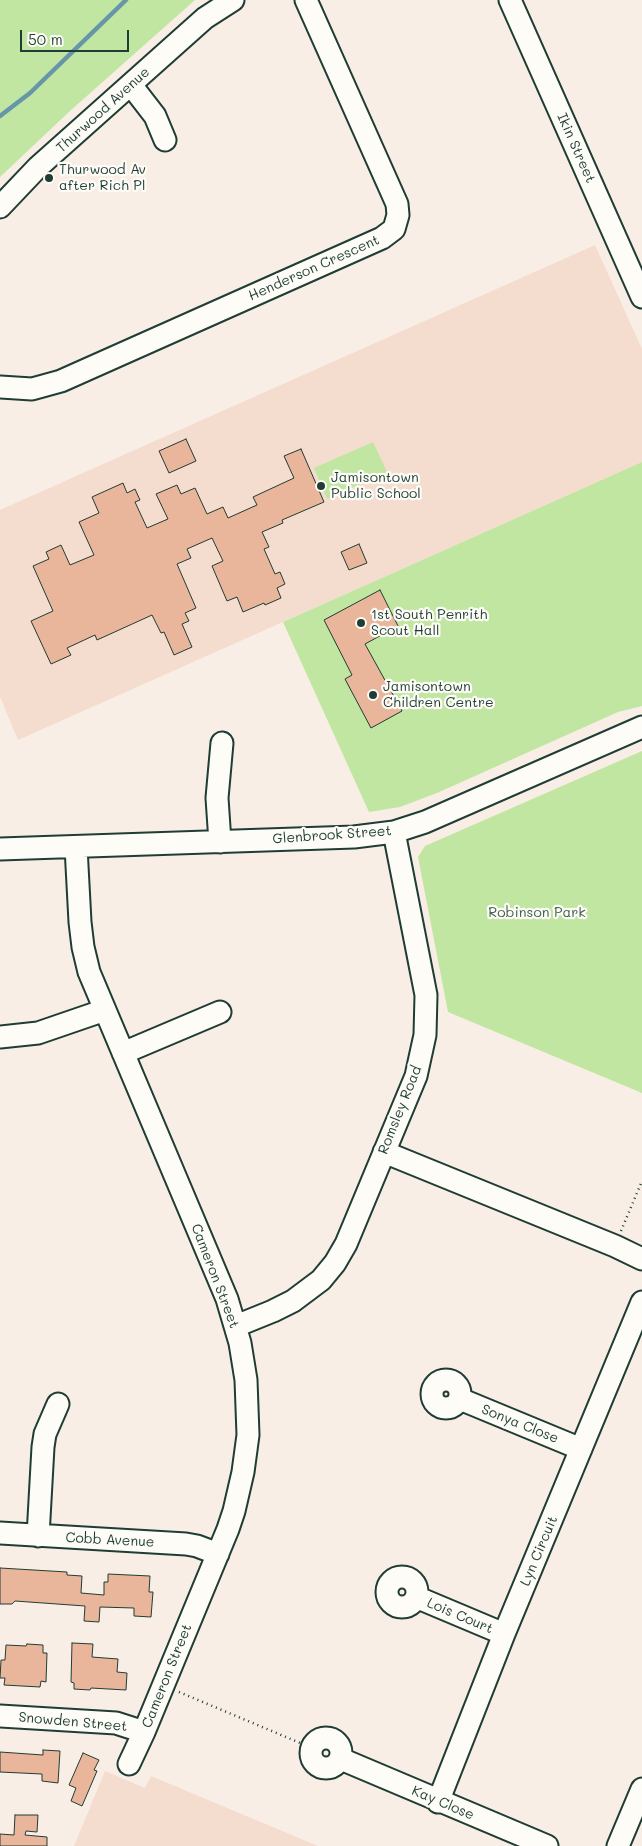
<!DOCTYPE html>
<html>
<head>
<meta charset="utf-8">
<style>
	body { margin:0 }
	#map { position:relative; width:642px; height:1846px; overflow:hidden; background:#f9eee5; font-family:Mali,sans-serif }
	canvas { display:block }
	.scale { position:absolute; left:20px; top:30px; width:109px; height:22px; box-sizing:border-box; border:2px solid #1f3d34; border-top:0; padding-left:6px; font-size:15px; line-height:18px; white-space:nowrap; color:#1f3d34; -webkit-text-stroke:4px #fdfcf7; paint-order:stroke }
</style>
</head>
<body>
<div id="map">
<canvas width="642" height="1846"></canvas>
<div class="scale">50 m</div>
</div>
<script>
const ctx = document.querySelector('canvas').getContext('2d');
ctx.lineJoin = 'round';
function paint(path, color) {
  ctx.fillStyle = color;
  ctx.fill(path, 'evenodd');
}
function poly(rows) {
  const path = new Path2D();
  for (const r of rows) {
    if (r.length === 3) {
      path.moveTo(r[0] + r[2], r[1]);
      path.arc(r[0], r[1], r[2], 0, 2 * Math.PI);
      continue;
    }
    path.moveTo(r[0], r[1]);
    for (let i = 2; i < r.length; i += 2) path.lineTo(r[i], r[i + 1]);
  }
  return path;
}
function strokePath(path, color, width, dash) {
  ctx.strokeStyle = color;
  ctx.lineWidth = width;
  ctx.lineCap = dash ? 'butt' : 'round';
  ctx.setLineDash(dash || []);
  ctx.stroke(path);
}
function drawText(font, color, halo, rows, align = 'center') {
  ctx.font = font + ' Mali,sans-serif';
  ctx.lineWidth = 4.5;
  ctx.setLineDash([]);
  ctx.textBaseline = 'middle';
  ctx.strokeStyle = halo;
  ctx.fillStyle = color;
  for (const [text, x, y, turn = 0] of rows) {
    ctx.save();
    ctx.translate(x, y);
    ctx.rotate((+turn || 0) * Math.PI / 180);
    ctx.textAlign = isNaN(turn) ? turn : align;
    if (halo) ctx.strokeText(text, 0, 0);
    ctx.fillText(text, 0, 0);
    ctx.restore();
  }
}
const built = poly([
	[595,245,642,349,642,462,18,740,0,697,0,510],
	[105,1771,145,1788,151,1776,318,1846,74,1846]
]);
const green = poly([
	[0,0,195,0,70,111,0,177],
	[373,442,387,472,327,499,314,468],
	[642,462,642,706,618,712,437,793,400,807,369,812,283,622],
	[642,751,642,1093,448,1012,418,857,425,846]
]);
const stream = poly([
	[0,116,30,93,126,0]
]);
const building = poly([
	[186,439,196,461,169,473,159,451,186,439],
	[301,449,324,502,282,520,283,523,262,532,269,547,264,549,275,574,280,572,285,584,277,588,281,598,265,605,264,603,243,612,237,597,227,601,212,566,223,561,212,538,187,549,191,558,177,564,196,608,185,613,189,621,182,624,192,647,174,655,164,632,161,633,152,615,97,640,95,635,67,648,71,655,51,664,31,621,53,611,33,566,49,559,46,552,61,545,70,565,94,555,79,522,99,513,92,497,123,483,127,493,135,489,140,500,135,502,147,528,168,519,156,494,177,485,181,494,195,488,207,514,223,507,228,518,257,505,253,497,294,478,284,456,301,449],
	[359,544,367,563,349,570,341,552,359,544],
	[380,590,398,626,365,644,402,711,371,728,345,679,352,675,324,620,380,590],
	[0,1568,67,1572,67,1575,82,1576,81,1593,104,1595,104,1582,108,1582,108,1574,150,1576,149,1592,153,1592,151,1617,134,1616,134,1608,100,1607,99,1622,84,1621,85,1606,15,1601,12,1604,0,1604,0,1568],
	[72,1643,93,1644,92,1657,118,1659,117,1672,127,1673,126,1690,91,1688,90,1690,74,1689,74,1683,71,1682,72,1643],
	[27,1644,43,1645,43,1653,47,1653,46,1682,41,1681,40,1687,4,1685,5,1678,0,1678,1,1660,5,1660,6,1645,26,1646,27,1644],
	[43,1750,60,1751,58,1783,42,1781,42,1774,0,1772,0,1752,43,1755,43,1750],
	[83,1753,99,1760,94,1770,97,1771,82,1806,71,1801,76,1788,69,1785,83,1753],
	[15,1815,38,1815,37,1832,26,1831,25,1835,47,1837,47,1846,0,1846,0,1834,14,1835,15,1815]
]);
const path = poly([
	[621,1231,642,1181],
	[179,1692,305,1745]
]);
const minor = poly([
	[510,0,642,297],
	[131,85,155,116,165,140],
	[0,207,38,167,205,18,233,0],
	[0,387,32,389,61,381,382,238,394,229,398,215,397,204,306,0],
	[220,842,217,798,222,743],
	[76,847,80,922,83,947,89,972,227,1299,240,1343,246,1380,248,1435,243,1472,234,1511,228,1529,144,1732,129,1764],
	[0,849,354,837,394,832,425,822,642,727],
	[0,1037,38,1033,105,1010],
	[123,1053,220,1012],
	[384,1152,615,1246,642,1259],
	[236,1326,273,1311,293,1301,321,1280,335,1263,346,1244,416,1076,425,1035,426,995,394,832],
	[446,1394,14],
	[460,1399,581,1449],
	[0,1533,186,1544,197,1546,218,1554],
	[38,1536,43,1447,45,1434,58,1404],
	[402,1592,15],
	[416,1597,504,1634],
	[0,1716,116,1723,144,1732],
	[326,1753,15],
	[341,1759,547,1846],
	[438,1802,504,1634,642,1302],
	[618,1846,642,1789]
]);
const markers = [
	[49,178,5,"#1f3d34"],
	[321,486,5,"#1f3d34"],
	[361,623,5,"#1f3d34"],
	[373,695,5,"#1f3d34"]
];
const streetNames = [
	["Thurwood Avenue",103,110,-42],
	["Ikin Street",576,148,66],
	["Henderson Crescent",314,268,-24],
	["Glenbrook Street",332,835,-4],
	["Romsley Road",400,1110,-68],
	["Cameron Street",215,1276,69],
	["Sonya Close",520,1424,22],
	["Cobb Avenue",110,1540,3],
	["Lyn Circuit",539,1551,-67],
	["Lois Court",460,1616,23],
	["Cameron Street",167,1676,-68],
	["Snowden Street",73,1722,5],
	["Kay Close",443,1803,23]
];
const poiNames = [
	["Thurwood Av",59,170],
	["after Rich Pl",59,186],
	["Jamisontown",331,478],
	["Public School",331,494],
	["1st South Penrith",371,615],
	["Scout Hall",371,631],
	["Jamisontown",383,687],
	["Children Centre",383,703]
];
const parkNames = [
	["Robinson Park",537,913]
];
paint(built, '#f4ddcf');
paint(green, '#c0e6a1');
strokePath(stream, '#6696a8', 4.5);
paint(building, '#e9b59b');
strokePath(building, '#1f3d34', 1);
strokePath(minor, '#1f3d34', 25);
strokePath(path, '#1f3d34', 2.5, [1, 4]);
strokePath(minor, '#fdfcf7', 21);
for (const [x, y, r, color] of markers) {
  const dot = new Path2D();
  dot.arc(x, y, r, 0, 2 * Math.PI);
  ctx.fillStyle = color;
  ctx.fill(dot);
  strokePath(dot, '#fdfcf7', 2);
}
drawText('14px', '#1f3d34', '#fdfcf7', streetNames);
drawText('14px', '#1f3d34', '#fdfcf7', poiNames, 'left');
drawText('14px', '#3f5f4a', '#fdfcf7', parkNames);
</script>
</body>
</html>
